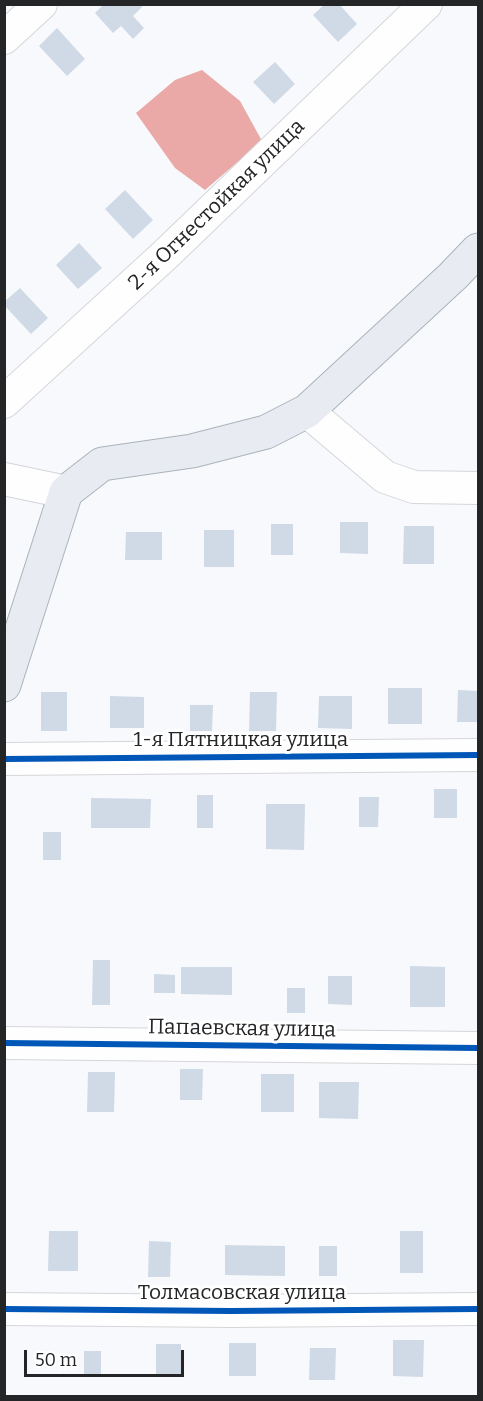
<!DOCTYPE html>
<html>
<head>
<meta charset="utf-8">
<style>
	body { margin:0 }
	#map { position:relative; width:483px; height:1401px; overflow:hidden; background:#f7f9fc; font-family:Bitter,serif }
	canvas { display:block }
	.frame { position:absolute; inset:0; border:6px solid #232527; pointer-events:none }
	.scale { position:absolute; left:24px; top:1350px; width:160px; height:27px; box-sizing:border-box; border:3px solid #232527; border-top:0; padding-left:8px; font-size:18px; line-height:21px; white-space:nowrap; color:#232527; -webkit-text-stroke:4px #fff; paint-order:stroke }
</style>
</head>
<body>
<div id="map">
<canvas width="483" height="1401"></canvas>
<div class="frame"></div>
<div class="scale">50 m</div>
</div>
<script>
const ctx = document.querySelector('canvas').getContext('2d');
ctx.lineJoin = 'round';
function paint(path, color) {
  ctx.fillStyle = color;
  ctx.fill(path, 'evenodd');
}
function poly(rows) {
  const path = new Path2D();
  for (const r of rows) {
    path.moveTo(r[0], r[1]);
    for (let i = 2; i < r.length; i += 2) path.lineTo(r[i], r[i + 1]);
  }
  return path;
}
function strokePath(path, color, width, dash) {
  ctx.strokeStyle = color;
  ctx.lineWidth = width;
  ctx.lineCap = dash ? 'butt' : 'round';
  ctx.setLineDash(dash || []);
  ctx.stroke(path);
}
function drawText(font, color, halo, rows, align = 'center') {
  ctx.font = font + ' Bitter,serif';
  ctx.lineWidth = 6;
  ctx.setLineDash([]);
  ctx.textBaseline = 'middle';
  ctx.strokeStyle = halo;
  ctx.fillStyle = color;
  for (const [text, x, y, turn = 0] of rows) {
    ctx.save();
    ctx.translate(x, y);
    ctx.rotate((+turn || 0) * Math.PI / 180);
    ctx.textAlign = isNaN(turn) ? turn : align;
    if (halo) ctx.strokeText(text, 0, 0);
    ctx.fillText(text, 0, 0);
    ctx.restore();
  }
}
const water = poly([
	[202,70,240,101,262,141,205,190,175,168,136,113,175,80]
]);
const building = poly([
	[325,4,339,4,357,24,338,42,313,15],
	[100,5,141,5,142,7,133,16,144,28,133,39,121,26,113,33,95,13,102,6],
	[57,28,85,59,67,76,39,46],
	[275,62,295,84,274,104,253,82],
	[125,190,153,220,133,239,105,209],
	[79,243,102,268,78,289,56,265],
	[20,288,48,318,31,334,4,305,4,302],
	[340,522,368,522,368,554,340,553],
	[271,524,293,524,293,555,271,555],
	[404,526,434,526,434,564,403,564],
	[204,530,234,530,234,567,204,567],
	[126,532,162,532,162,560,125,560],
	[388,688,422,688,422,724,388,724],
	[458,690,478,691,478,722,457,722],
	[41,692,67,692,67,731,41,731],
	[250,692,277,692,276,731,249,731],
	[110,696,144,697,144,728,110,728],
	[319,696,352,696,352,729,318,728],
	[190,705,213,705,212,731,190,731],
	[434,789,457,789,457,818,434,818],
	[197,795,213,795,213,828,197,828],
	[359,797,379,797,378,827,359,827],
	[91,798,151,799,150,828,91,828],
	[266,804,305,804,304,850,266,849],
	[43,832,61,832,61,860,43,860],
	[93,960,110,960,110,1005,92,1005],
	[410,966,445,967,445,1007,410,1007],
	[181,967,232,967,232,995,181,994],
	[154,974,175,975,175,993,154,993],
	[328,976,352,976,352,1005,328,1004],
	[287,988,305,988,305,1013,287,1013],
	[180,1069,203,1069,202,1100,180,1100],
	[88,1072,115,1072,114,1112,87,1112],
	[261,1074,294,1074,294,1112,261,1112],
	[319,1082,359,1082,358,1119,319,1118],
	[49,1231,78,1231,78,1271,48,1271],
	[400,1231,423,1231,423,1273,400,1273],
	[149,1241,171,1242,170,1277,148,1277],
	[225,1245,285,1246,285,1276,225,1275],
	[319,1246,337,1246,337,1276,319,1276],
	[393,1340,424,1340,423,1377,393,1376],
	[229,1343,256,1343,256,1376,229,1376],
	[156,1344,181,1344,181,1377,156,1377],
	[310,1348,336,1348,335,1380,309,1380],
	[84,1351,101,1351,101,1376,84,1376]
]);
const minor = poly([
	[4,38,41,4],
	[4,402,165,255,426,4],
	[307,411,385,477,414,487,478,488],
	[4,479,66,492],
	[4,759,478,755],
	[4,1043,478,1048],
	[4,1309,231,1311,478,1309]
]);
const major = poly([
	[4,685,66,492,102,464,192,451,266,432,307,411,453,276,478,250]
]);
const cycleway = poly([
	[4,759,478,755],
	[4,1043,478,1048],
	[4,1309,231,1311,478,1309]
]);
const streetNames = [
	["2-я Огнестойкая улица",217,205,-44],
	["1-я Пятницкая улица",241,740],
	["Папаевская улица",242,1029,1],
	["Толмасовская улица",242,1293]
];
paint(water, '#eaa8a7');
paint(building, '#cfdae6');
strokePath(minor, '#d5d6d9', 34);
strokePath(major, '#abb3bc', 35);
strokePath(minor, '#fefeff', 32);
strokePath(major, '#e8ecf2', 33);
strokePath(cycleway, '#0057b8', 6);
drawText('21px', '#232527', '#fff', streetNames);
</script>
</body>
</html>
